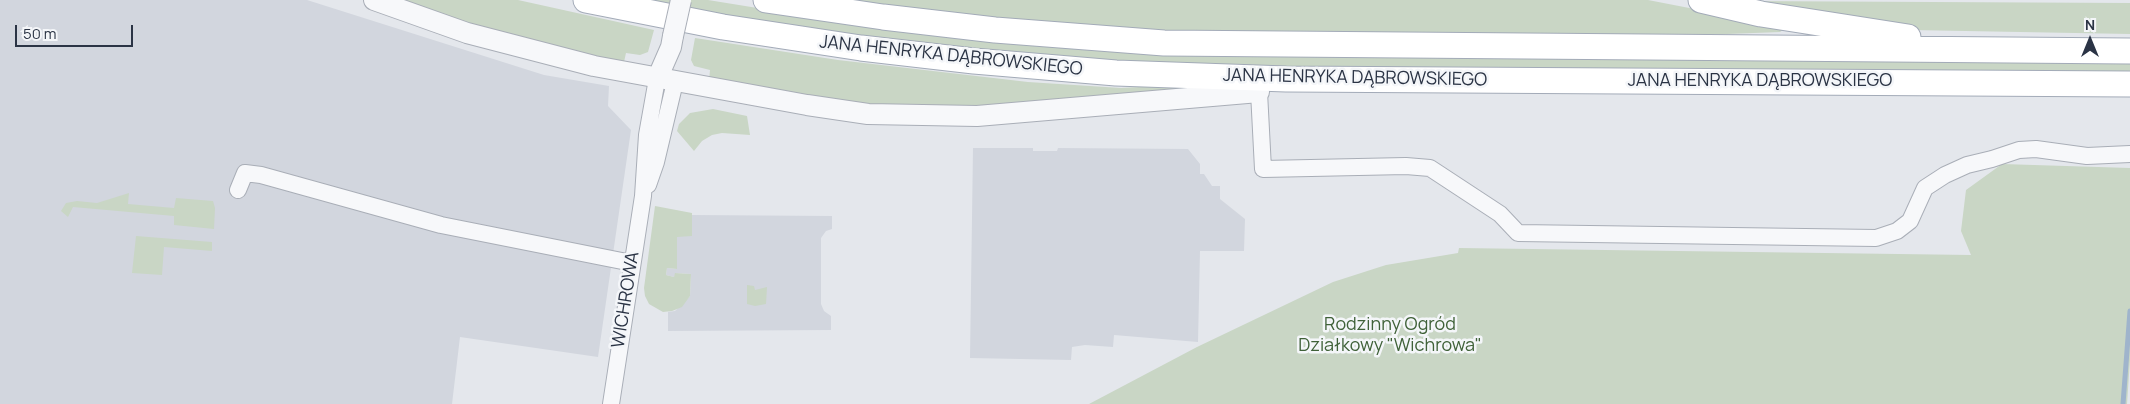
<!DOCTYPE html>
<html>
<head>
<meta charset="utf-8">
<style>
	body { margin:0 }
	#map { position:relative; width:2130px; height:404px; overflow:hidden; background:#e4e7ec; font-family:Manrope,sans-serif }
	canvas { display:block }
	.north { position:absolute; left:2065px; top:15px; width:50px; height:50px; -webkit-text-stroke:4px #f4f6f9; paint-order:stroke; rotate:0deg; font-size:14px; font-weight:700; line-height:20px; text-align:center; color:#2b3445 }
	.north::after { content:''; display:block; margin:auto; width:18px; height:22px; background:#2b3445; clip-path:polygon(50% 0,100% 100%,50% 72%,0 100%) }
	.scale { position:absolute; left:15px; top:25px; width:118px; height:22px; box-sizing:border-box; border:2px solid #2b3445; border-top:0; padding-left:6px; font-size:15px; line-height:18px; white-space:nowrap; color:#2b3445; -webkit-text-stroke:4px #f4f6f9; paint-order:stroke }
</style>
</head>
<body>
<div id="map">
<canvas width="2130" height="404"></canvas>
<div class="north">N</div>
<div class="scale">50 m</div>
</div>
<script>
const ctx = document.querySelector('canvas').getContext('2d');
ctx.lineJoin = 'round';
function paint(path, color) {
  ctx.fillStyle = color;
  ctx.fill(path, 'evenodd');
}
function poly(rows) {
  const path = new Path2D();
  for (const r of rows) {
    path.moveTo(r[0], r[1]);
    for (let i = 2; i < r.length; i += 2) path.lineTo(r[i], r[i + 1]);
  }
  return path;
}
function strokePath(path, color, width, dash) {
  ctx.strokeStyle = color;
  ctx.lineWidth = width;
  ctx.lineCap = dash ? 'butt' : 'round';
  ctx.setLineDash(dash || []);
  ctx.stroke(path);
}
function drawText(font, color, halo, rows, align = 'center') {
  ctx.font = font + ' Manrope,sans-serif';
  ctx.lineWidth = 5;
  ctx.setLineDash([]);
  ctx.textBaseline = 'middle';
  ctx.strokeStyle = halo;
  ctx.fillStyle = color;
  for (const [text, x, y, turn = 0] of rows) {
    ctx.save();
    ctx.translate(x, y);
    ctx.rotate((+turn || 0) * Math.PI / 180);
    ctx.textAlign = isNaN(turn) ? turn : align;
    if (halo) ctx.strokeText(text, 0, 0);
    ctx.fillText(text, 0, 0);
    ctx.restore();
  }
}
const built = poly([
	[0,0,307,0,544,75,609,86,608,106,631,130,598,357,460,337,452,404,0,404],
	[973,148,1033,148,1033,151,1057,151,1058,148,1188,149,1200,164,1200,174,1204,174,1212,186,1220,186,1220,199,1245,219,1244,251,1200,251,1198,342,1114,335,1113,347,1085,345,1072,347,1071,360,970,358],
	[692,215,832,216,832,229,826,231,821,238,821,304,824,311,831,316,831,330,668,331,668,312,675,311,690,296,691,274,676,273,674,277,666,275,667,268,677,269,677,236,692,236]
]);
const green = poly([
	[390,0,518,0,654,30,648,52,640,55,626,53,624,62,549,47],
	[627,0,708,0,844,22,2130,61,2130,75,1431,70,1138,65,922,46],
	[826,0,1648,0,1751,20,1784,29,1780,32,1701,35,1122,31],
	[1736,1,2130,3,2130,34,1911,30],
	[695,38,838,60,1028,82,1121,88,1174,85,1216,86,987,109,868,108,709,81,710,70,694,66,691,60],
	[713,109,747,116,750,135,722,133,712,135,702,141,694,151,677,131,679,124,690,113],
	[2002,164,2130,168,2130,360,2127,404,1089,404,1197,347,1333,282,1386,265,1458,253,1459,248,1971,255,1961,231,1966,190],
	[129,193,128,204,174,208,176,198,213,201,215,208,214,229,174,225,174,216,73,207,68,217,61,211,66,203,77,201,97,203],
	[655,206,692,213,692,236,677,237,677,269,667,268,666,275,674,277,675,273,691,274,690,296,682,307,672,311,663,312,649,304,645,296,644,288],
	[136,236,212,242,212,251,164,247,162,275,132,273],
	[747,285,754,286,755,290,767,287,766,304,755,306,747,304]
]);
const stream = poly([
	[2123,404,2130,311]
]);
const minor = poly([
	[1259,92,1263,169,1406,166,1430,168,1500,214,1518,233,1876,238,1897,231,1910,221,1925,188,1945,175,1967,165,1992,159,2019,150,2036,149,2087,156,2130,154],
	[648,185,656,162,675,82],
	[238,190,245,173,261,175,441,225,632,263],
	[611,404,643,196,647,135,657,79]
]);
const tertiary = poly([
	[374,0,467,33,594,66,807,105,868,114,977,116,1259,92],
	[657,79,671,47,673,36]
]);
const primary = poly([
	[586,0,723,27,861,48,974,61,1116,73,1286,79,2130,84],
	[766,0,883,17,995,30,1164,43,2130,51],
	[1701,0,1761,14,1908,37]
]);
const tertiaryBridge = poly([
	[673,36,681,0]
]);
const streetNames = [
	["JANA HENRYKA DĄBROWSKIEGO",951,56,6],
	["JANA HENRYKA DĄBROWSKIEGO",1355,78,1],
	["JANA HENRYKA DĄBROWSKIEGO",1760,81],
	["WICHROWA",626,300,-81]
];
const parkNames = [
	["Rodzinny Ogród",1390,325],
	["Działkowy \"Wichrowa\"",1390,346]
];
paint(built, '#d2d6de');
paint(green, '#c9d6c5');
strokePath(stream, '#9fb4cc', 5);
strokePath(minor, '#a9aeb7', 18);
strokePath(tertiary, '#a9aeb7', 22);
strokePath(primary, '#a3abb8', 27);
strokePath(minor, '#f7f8fa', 16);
strokePath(tertiary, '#f7f8fa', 20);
strokePath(primary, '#fff', 25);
strokePath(tertiaryBridge, '#a9aeb7', 22, []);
strokePath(tertiaryBridge, '#f7f8fa', 20);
drawText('18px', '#2b3445', '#f4f6f9', streetNames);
drawText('18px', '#3f6138', '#f4f6f9', parkNames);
</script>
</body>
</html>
